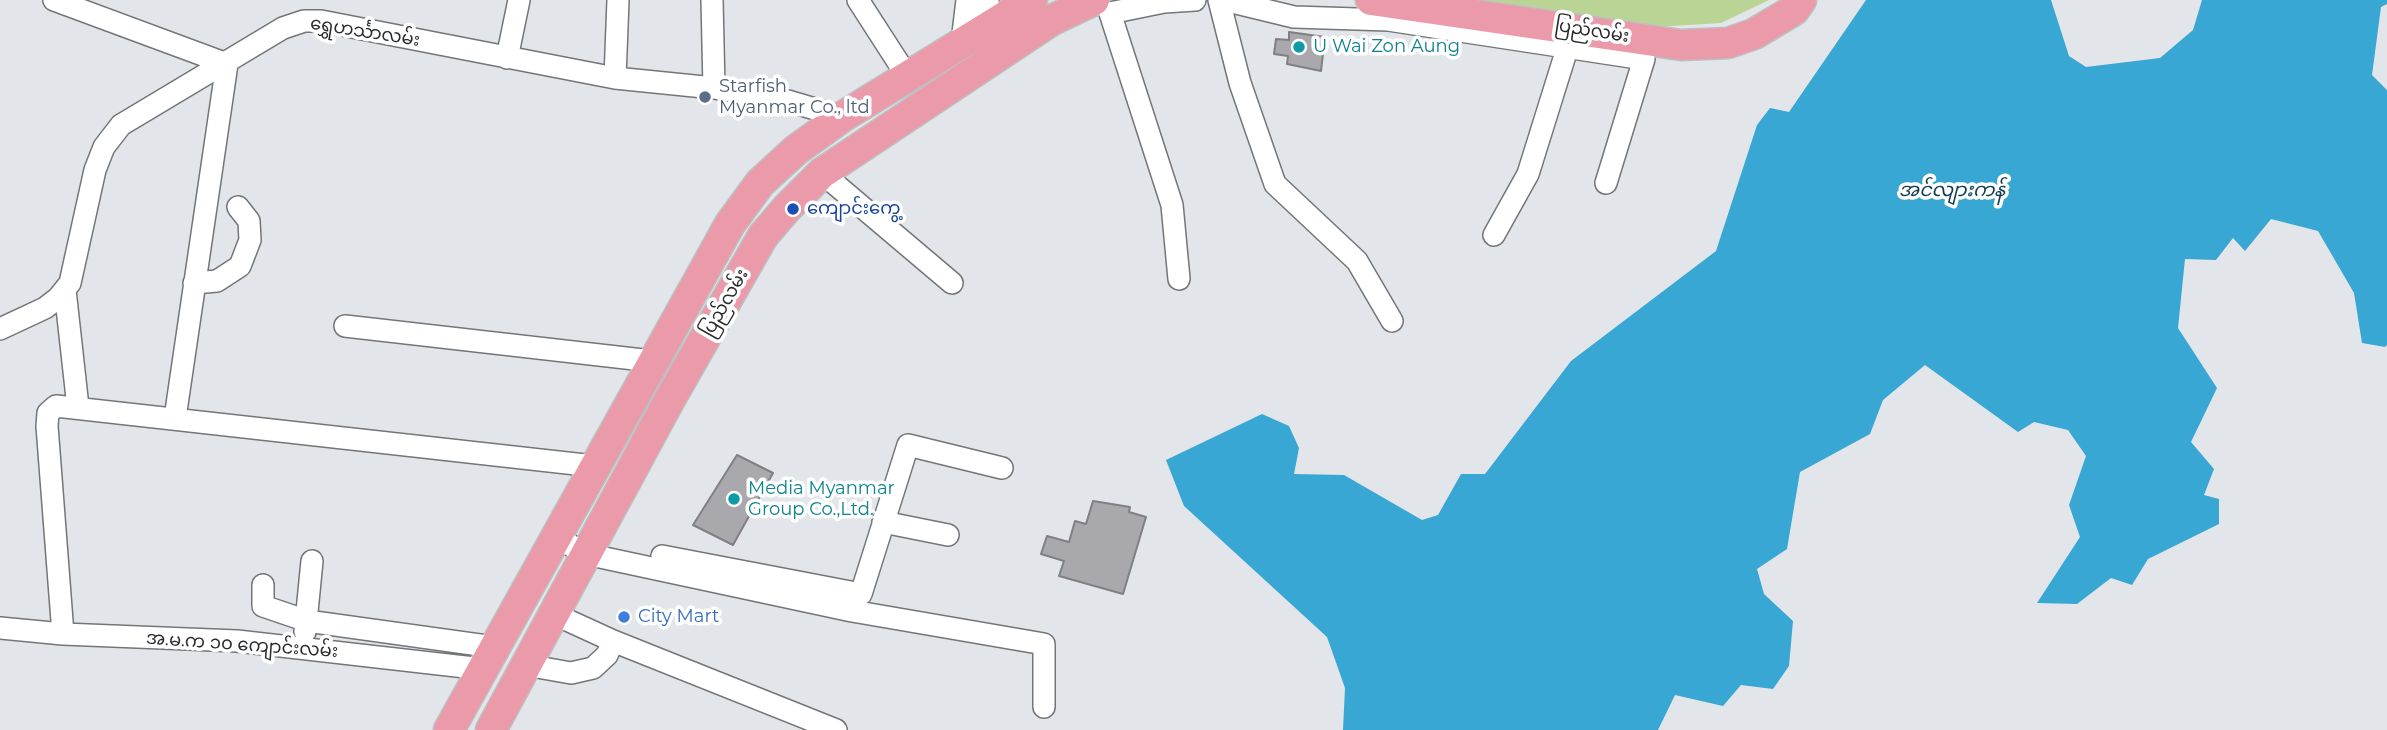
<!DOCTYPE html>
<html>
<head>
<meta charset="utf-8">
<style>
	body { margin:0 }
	canvas { display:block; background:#e2e5e9 }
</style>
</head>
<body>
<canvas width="2387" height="730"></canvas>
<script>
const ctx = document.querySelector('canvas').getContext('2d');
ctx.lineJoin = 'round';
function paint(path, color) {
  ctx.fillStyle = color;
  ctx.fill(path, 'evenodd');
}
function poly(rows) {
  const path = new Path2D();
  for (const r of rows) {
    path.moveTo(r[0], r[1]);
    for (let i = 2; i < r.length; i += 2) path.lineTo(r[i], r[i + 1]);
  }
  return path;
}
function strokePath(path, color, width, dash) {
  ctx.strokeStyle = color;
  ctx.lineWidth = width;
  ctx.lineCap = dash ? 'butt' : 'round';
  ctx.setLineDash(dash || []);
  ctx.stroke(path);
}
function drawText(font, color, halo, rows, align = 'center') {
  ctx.font = font + ' Montserrat,"Noto Sans Myanmar",sans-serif';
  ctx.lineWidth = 7;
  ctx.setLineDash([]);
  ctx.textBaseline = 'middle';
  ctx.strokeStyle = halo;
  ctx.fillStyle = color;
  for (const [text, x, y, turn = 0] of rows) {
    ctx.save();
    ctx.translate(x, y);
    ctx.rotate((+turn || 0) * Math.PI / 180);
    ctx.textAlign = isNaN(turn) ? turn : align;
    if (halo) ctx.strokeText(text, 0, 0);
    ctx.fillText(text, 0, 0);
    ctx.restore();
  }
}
const green = poly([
	[1485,0,1769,0,1721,23,1639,28]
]);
const water = poly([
	[1866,0,2051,0,2069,56,2086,67,2160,58,2193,30,2202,0,2387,0,2387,4,2381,7,2372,75,2387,90,2387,345,2385,347,2362,343,2354,293,2318,231,2271,219,2245,251,2233,238,2216,260,2185,259,2178,328,2217,388,2191,442,2214,469,2204,495,2219,499,2219,524,2148,559,2132,585,2111,578,2077,604,2037,603,2080,537,2069,505,2086,456,2068,430,2034,422,2018,432,1925,365,1883,400,1870,434,1800,472,1787,549,1757,569,1764,594,1793,621,1789,666,1773,689,1741,685,1723,706,1675,695,1658,730,1343,730,1345,688,1327,637,1184,506,1166,460,1262,414,1289,426,1299,448,1294,474,1344,475,1422,520,1438,515,1461,474,1485,474,1571,361,1716,251,1757,125,1770,108,1789,112]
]);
const building = poly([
	[1289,32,1325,37,1321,71,1287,64,1288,56,1274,54,1276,39,1289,40,1289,32],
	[737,455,773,473,733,545,693,525,737,455],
	[1093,501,1130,507,1129,512,1146,517,1123,594,1059,576,1064,561,1041,554,1047,536,1069,542,1075,521,1086,524,1093,501]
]);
const minor = poly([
	[54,0,227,64],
	[712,0,714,88],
	[858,0,907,76],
	[1219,0,1240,83,1275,184,1357,261,1392,321],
	[1224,0,1294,17,1388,20,1644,59,1606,183],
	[985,26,988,0],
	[962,42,967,0],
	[507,58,519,0],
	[615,78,618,0],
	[822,173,952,283],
	[1494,235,1528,174,1567,49,1562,36],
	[1179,279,1172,205,1110,13,1164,2,1195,0],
	[194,283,217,281,240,266,250,240,249,221,238,207],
	[65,290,78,407],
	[345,326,652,361],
	[0,329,45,308,58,298,70,283,95,170,104,147,121,125,283,28,304,21,321,21,615,78,714,88,788,101,842,117],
	[175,418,227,64],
	[883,522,948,535],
	[554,536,586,554,852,611,1044,644,1044,707],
	[662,556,861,594,908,445,1002,468],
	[263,585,263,606,307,621,494,647],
	[554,614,613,641,836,730],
	[0,628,63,634,237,641,483,669],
	[305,632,312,561],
	[63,634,47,426,48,413,56,406,594,466],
	[526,665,571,673,593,668,607,655,613,641]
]);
const highway = poly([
	[1371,0,1681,45,1728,43,1754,34,1794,10,1801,0],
	[449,730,730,224,760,183,796,150,842,117,1032,0],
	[491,730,669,401,763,236,787,208,822,173,1052,20,1094,0]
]);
const markers = [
	[1299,47,7,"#0f9aa8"],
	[705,97,7,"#5c6f8a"],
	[793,209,7,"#1a4fb4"],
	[734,499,7,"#0f9aa8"],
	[624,617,7,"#3f7fe0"]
];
const streetNames = [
	["ပြည်လမ်း",1592,31,9],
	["ရွှေဟင်္သာလမ်း",365,32,9],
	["ပြည်လမ်း",725,303,-60],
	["အ.မ.က ၁၀ ကျောင်းလမ်း",242,645,4]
];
const cultureNames = [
	["U Wai Zon Aung",1313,47],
	["Media Myanmar",748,489],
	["Group Co.,Ltd.",748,510]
];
const serviceNames = [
	["Starfish",719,87],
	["Myanmar Co., ltd",719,108]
];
const transitNames = [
	["ကျောင်းကွေ့",807,209]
];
const shopNames = [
	["City Mart",638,617]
];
const waterNames = [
	["အင်လျားကန်",1952,190]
];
paint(green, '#b9d494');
paint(water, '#38a7d3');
paint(building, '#a9a9ad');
strokePath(building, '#807f83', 2);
strokePath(minor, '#737679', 24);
strokePath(highway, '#bfbfc0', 33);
strokePath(minor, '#fff', 21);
strokePath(highway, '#eb9aa9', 30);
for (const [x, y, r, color] of markers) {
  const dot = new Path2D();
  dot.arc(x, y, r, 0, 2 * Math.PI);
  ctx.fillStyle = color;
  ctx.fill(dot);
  strokePath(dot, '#fff', 2.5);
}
drawText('18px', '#2a2b2d', '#fff', streetNames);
drawText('18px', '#0d838f', '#fff', cultureNames, 'left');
drawText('18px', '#4e5e75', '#fff', serviceNames, 'left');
drawText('18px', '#164399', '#fff', transitNames, 'left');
drawText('18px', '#366cbe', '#fff', shopNames, 'left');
drawText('italic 19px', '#0e3d50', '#fff', waterNames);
</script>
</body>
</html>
